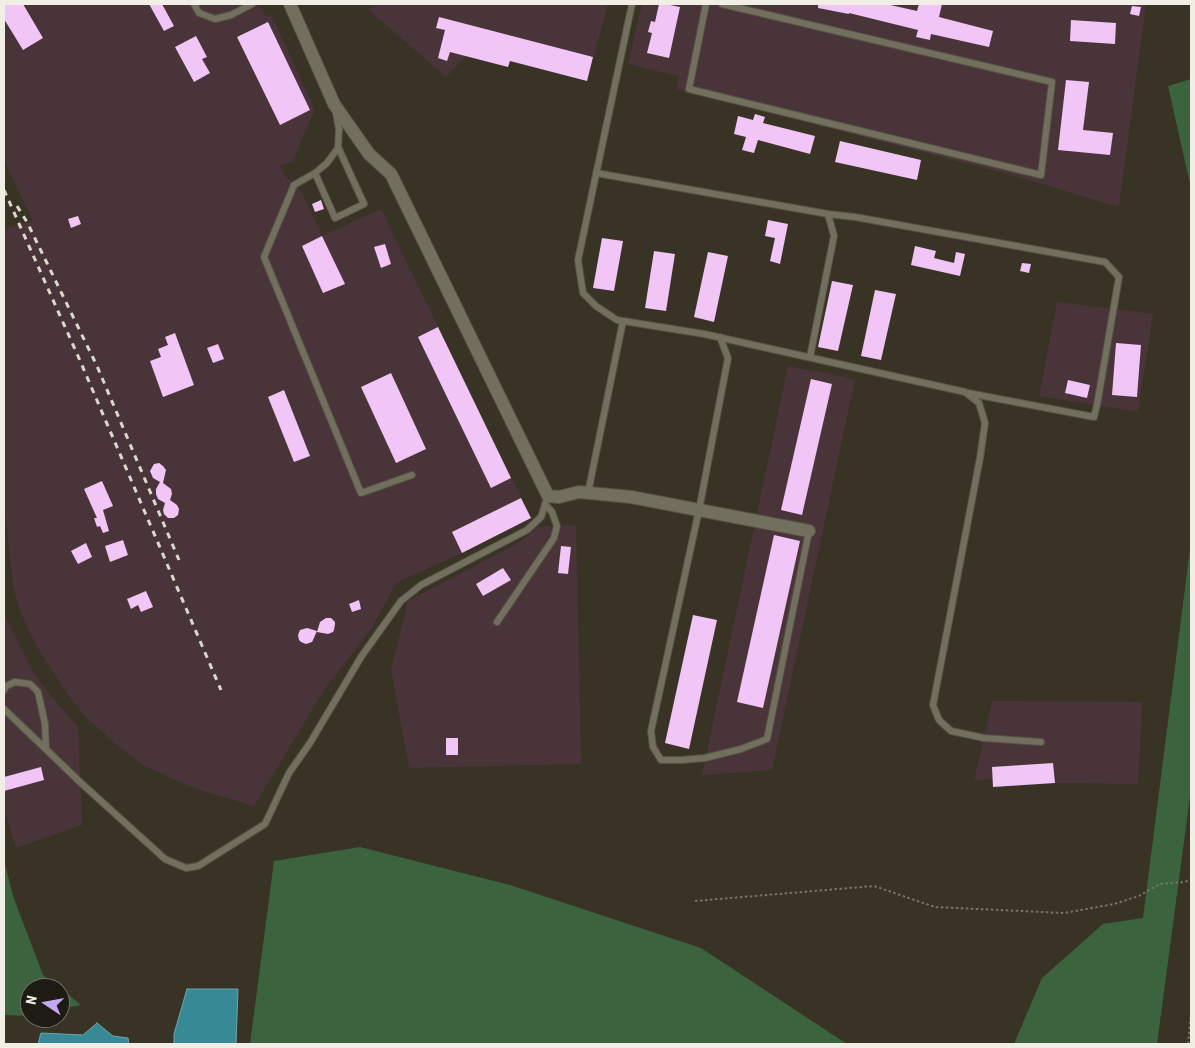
<!DOCTYPE html>
<html>
<head>
<meta charset="utf-8">
<style>
	body { margin:0 }
	#map { position:relative; width:1195px; height:1048px; overflow:hidden; background:#383324; font-family:"Roboto Condensed",sans-serif }
	canvas { display:block }
	.frame { position:absolute; inset:0; border:5px solid #f1eee5; pointer-events:none }
	.north { position:absolute; left:20px; top:978px; width:50px; height:50px; box-sizing:border-box; background:#1d1b14; border:1px solid #726f68; border-radius:50%; rotate:282deg; font-size:14px; font-weight:700; line-height:20px; text-align:center; color:#f1eee5 }
	.north::after { content:''; display:block; margin:auto; width:18px; height:22px; background:#c5a7f1; clip-path:polygon(50% 0,100% 100%,50% 72%,0 100%) }
</style>
</head>
<body>
<div id="map">
<canvas width="1195" height="1048"></canvas>
<div class="frame"></div>
<div class="north">N</div>
</div>
<script>
const ctx = document.querySelector('canvas').getContext('2d');
ctx.lineJoin = 'round';
function paint(path, color) {
  ctx.fillStyle = color;
  ctx.fill(path, 'evenodd');
}
function poly(rows) {
  const path = new Path2D();
  for (const r of rows) {
    path.moveTo(r[0], r[1]);
    for (let i = 2; i < r.length; i += 2) path.lineTo(r[i], r[i + 1]);
  }
  return path;
}
function strokePath(path, color, width, dash) {
  ctx.strokeStyle = color;
  ctx.lineWidth = width;
  ctx.lineCap = dash ? 'butt' : 'round';
  ctx.setLineDash(dash || []);
  ctx.stroke(path);
}
const industrial = poly([
	[4,4,259,4,264,15,272,16,315,110,292,162,279,166,284,175,302,193,322,236,381,209,531,518,462,553,397,582,371,629,324,690,254,806,197,789,175,780,143,765,120,748,85,716,68,695,38,648,27,627,18,605,13,585,4,501,4,229,33,221,4,160],
	[375,4,608,4,587,81,510,61,508,67,466,56,446,77,369,10],
	[642,4,1146,4,1119,206,1111,205,1030,180,677,89,678,76,628,64],
	[1057,302,1153,314,1138,412,1039,396],
	[788,366,855,379,772,770,702,775],
	[576,525,581,764,409,768,391,669,408,601,520,542,537,527],
	[4,609,8,623,32,671,52,697,78,727,82,825,16,848,4,809],
	[992,701,1142,702,1138,784,1055,783,993,787,992,779,974,781]
]);
const green = poly([
	[1191,79,1191,188,1168,86],
	[1191,541,1191,789,1157,1044,1014,1044,1042,978,1103,924,1143,918],
	[360,847,510,885,701,948,847,1044,250,1044,274,861],
	[4,860,13,896,43,975,60,988,30,988,30,1016,28,1016,4,1015],
	[60,988,81,1005,60,1009]
]);
const water = poly([
	[187,989,238,989,236,1044,174,1044,174,1034,187,989],
	[97,1023,113,1036,128,1038,129,1044,38,1044,41,1033,83,1035,97,1023]
]);
const building = poly([
	[4,4,23,4,43,38,23,50,4,19],
	[149,4,162,4,174,26,164,31],
	[659,4,665,4,680,7,669,58,647,53,652,33,648,32,651,21,655,22],
	[818,4,886,4,917,11,919,4,942,4,939,17,993,31,989,47,931,34,930,40,916,37,918,30,849,13,849,14,818,8],
	[1132,6,1141,7,1139,16,1130,14],
	[439,17,593,57,587,81,510,61,508,67,450,52,447,61,438,58,445,30,436,28],
	[1071,20,1116,23,1115,44,1070,41],
	[268,22,310,110,280,125,237,37],
	[196,36,207,57,202,59,210,73,194,82,175,47],
	[1066,80,1089,82,1083,130,1113,133,1110,155,1058,150],
	[755,114,765,117,763,123,815,136,810,154,758,140,754,153,742,150,746,137,734,134,738,116,753,120],
	[840,141,921,160,917,180,835,162],
	[321,200,324,209,315,212,312,204],
	[78,216,81,224,71,228,68,219],
	[768,220,788,224,780,264,770,261,775,238,765,236],
	[322,236,345,284,323,293,302,246],
	[602,238,623,241,614,291,593,288],
	[385,244,391,264,381,268,374,247],
	[915,246,936,251,934,258,954,263,956,252,965,254,960,276,911,265],
	[654,251,675,254,666,311,645,308],
	[708,252,728,256,714,322,694,317],
	[1022,263,1031,264,1029,273,1020,271],
	[832,281,853,285,838,351,818,347],
	[875,290,896,294,881,360,861,356],
	[438,327,511,478,491,488,418,337],
	[175,333,194,385,163,397,150,361,161,357,158,349,168,345,165,337],
	[1116,343,1141,345,1137,397,1112,395],
	[218,344,224,359,213,363,207,348],
	[391,373,426,449,396,463,361,387],
	[811,379,832,384,802,515,781,510],
	[1068,380,1090,385,1087,398,1065,393],
	[284,390,310,456,294,462,268,397],
	[159,463,163,466,166,470,163,483,171,489,172,494,170,500,177,505,179,509,178,515,174,518,168,518,164,514,163,510,165,503,158,499,156,494,156,489,160,482,153,478,150,471,154,464],
	[102,481,113,506,103,510,109,531,103,533,100,526,97,527,94,518,97,518,84,489],
	[521,498,531,518,462,553,452,532],
	[774,535,800,541,763,708,737,702],
	[123,540,128,555,110,562,105,546],
	[86,543,92,557,78,564,71,551],
	[561,546,571,547,568,574,558,573],
	[503,568,511,580,483,596,476,584],
	[146,591,153,607,141,612,138,605,131,609,127,599],
	[359,600,361,609,352,612,349,604],
	[693,615,717,620,689,749,665,743],
	[326,618,331,618,335,622,335,624,334,630,333,632,328,634,317,632,320,622],
	[307,628,317,631,313,640,312,642,306,644,301,642,299,640,298,635,300,630],
	[446,738,458,738,458,755,446,755],
	[1053,763,1055,783,993,787,992,767],
	[41,767,44,780,4,791,4,777]
]);
const path = poly([
	[695,901,874,886,935,907,1064,913,1114,904,1139,896,1160,884,1185,882,1191,879],
	[1188,1044,1191,1014]
]);
const lane = poly([
	[194,4,199,13,215,19,231,15,252,4],
	[632,4,578,260,583,293,596,306,617,320,704,334,965,392,979,403,985,423,980,458,933,705,939,720,951,731,984,738,1041,742],
	[706,4,689,89,1041,175,1052,82,722,4],
	[336,113,339,129,338,148,327,163,315,173,294,185,264,257,361,493,412,475],
	[315,173,335,218,364,204,338,147],
	[596,173,828,214,834,236,810,357],
	[828,214,855,217,1105,262,1119,277,1097,405,1094,417,968,393],
	[720,337,728,358,699,510,651,731,653,747,661,760,681,760,705,758,741,749,767,739,809,531],
	[588,493,623,321],
	[497,622,554,538,557,526,552,512,545,504],
	[4,690,6,686,15,682,30,684,38,692,45,724,46,749],
	[4,709,80,782,165,859,186,868,198,866,265,824,289,773,310,743,361,657,401,601,421,585,527,530,541,517,548,496]
]);
const street = poly([
	[290,4,334,104,369,154,391,174,548,496,559,497,579,492,631,497,809,531]
]);
const rail = poly([
	[4,190,78,356,221,690],
	[17,206,27,222,97,366,179,560]
]);
paint(industrial, '#493539');
paint(green, '#3b643e');
paint(water, '#378996');
strokePath(water, '#6fa7ae', 1);
paint(building, '#f1c5f5');
strokePath(lane, '#565245', 8);
strokePath(street, '#565245', 14);
strokePath(path, '#787366', 2, [2.5, 2.5]);
strokePath(lane, '#736f5e', 6);
strokePath(street, '#736f5e', 12);
strokePath(rail, '#dbd8ce', 3, [6, 6]);
</script>
</body>
</html>
